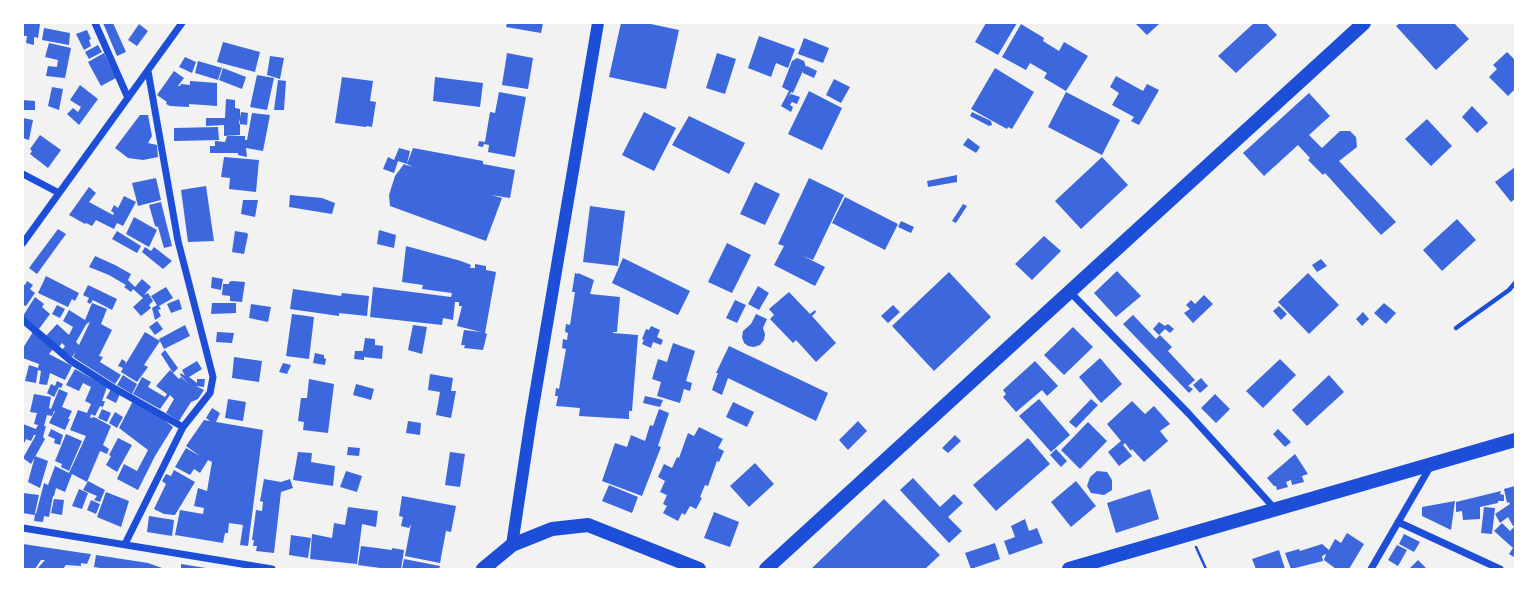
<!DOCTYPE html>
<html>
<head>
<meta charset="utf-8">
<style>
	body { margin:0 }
	#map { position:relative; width:1538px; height:592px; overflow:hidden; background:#f2f2f2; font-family:"Nunito Sans",sans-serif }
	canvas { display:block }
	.frame { position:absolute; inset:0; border:24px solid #fff; pointer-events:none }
</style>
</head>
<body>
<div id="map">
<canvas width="1538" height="592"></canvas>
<div class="frame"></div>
</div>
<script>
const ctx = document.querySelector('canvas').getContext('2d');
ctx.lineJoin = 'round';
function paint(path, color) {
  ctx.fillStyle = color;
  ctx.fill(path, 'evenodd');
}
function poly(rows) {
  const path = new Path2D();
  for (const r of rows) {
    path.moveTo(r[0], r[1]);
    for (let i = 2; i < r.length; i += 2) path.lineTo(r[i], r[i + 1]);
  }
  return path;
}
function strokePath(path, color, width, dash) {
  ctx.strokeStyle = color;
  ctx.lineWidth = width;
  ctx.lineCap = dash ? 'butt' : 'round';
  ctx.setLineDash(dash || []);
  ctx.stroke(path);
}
const building = poly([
	[23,23,40,24,38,38,34,37,34,45,26,43,27,36,23,36],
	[103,23,113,23,126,52,117,56],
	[507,23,543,23,541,33,506,27],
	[621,23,646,23,679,30,666,89,609,77],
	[986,23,1017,23,998,55,975,42],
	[1135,23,1160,23,1147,35],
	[1254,23,1266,23,1277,35,1236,73,1218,56],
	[1400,23,1454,23,1469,39,1436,70,1396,26],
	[139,24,148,31,137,46,128,40],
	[1021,24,1044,38,1043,41,1059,51,1064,42,1088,56,1066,91,1044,78,1047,73,1030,63,1026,70,1002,57],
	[44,28,70,33,69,45,42,40],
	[87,30,91,39,89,40,91,46,84,50,76,34],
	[759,36,795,49,788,68,776,63,771,77,748,68],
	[804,38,829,48,823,63,798,54],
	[223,42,260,52,255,72,217,62],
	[49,43,71,48,65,78,46,76,48,66,57,67,58,60,45,57],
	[98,45,102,52,89,59,85,52],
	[1507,52,1515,60,1515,89,1508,96,1489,77,1497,69,1493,65],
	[104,53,116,78,101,86,88,62],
	[507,53,533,58,528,89,502,85],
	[717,53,736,59,725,94,706,88],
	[270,56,284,58,280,79,267,75],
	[185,57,196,62,192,73,179,67],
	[797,58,804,61,806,67,807,66,817,71,814,78,803,73,803,71,802,73,793,93,791,92,789,97,791,94,800,97,797,104,792,102,790,105,793,107,791,112,781,106,789,91,782,87,792,61],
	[198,61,222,68,218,80,195,73],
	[223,68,246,77,242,89,219,80],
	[995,68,1034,92,1012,129,1008,127,1007,129,971,109],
	[174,71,184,78,178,86,180,86,181,84,190,85,190,81,217,83,217,106,189,104,189,107,170,106,166,104,167,102,157,95],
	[257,75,274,78,267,110,250,107],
	[1116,76,1143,91,1147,84,1159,90,1139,125,1131,121,1134,117,1112,105,1119,93,1110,87],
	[342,77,373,81,370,101,376,102,372,127,367,126,366,127,335,123],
	[435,77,483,83,480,107,433,101],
	[834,79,850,87,841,103,826,95],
	[278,80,286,81,284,110,274,110],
	[80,85,98,99,79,125,67,114,73,108,78,112,81,107,70,100],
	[52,87,63,89,59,110,48,106],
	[809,91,842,108,822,150,788,134],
	[499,92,526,97,515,157,488,152,489,145,484,144,483,147,478,146,479,141,485,142,490,112,495,113],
	[1066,92,1120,120,1102,155,1048,127],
	[1309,93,1330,116,1309,135,1322,148,1340,131,1350,131,1356,137,1357,147,1339,161,1396,222,1381,235,1325,173,1323,175,1308,160,1310,158,1298,145,1264,176,1243,153],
	[226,99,235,100,235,108,240,109,240,135,224,136,224,125,206,126,206,118,225,118],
	[23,100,35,101,35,110,23,110],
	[1472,106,1488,123,1477,133,1462,117],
	[241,112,248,113,247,125,239,124],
	[644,112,676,128,654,171,622,155],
	[972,112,991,121,992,125,989,126,970,116],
	[252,113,270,115,263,151,246,148,247,157,238,155,238,153,210,153,210,146,215,146,215,141,225,142,227,136,245,136,245,140,247,140],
	[140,115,148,115,152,136,148,143,157,145,158,157,143,160,128,158,115,148],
	[689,116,745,143,729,174,672,145],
	[23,118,33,120,29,140,23,138],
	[1427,119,1452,146,1431,166,1405,139],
	[218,127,219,140,174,141,174,128],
	[40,135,61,150,48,168,30,154,32,151,30,149],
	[968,138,980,147,976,153,963,145],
	[399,148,410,151,407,164,398,161,394,173,383,169,388,157,394,160],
	[413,148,483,161,483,164,515,170,510,198,491,195,502,198,486,241,390,206,389,195,395,176,404,164,406,165,406,166,407,165,413,167,407,164],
	[224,157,259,160,256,192,229,189,230,178,221,177],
	[1102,157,1128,185,1081,229,1055,201],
	[1515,167,1515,199,1511,202,1495,182],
	[957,175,957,182,928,187,927,181],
	[156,178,161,200,138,206,132,183],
	[809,178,844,195,813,260,803,256,825,267,815,286,774,265,784,246,778,244],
	[755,182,780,194,765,225,740,214],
	[206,186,214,241,188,242,181,190],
	[89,187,96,193,89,202,113,215,114,213,111,211,114,205,118,208,124,196,136,202,123,226,117,223,114,229,96,220,92,226,86,223,85,224,69,215],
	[290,195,322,198,335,203,332,214,289,207],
	[845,197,898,224,885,250,832,223],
	[243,200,258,200,255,217,241,214],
	[161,202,172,246,164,248,158,227,155,226,149,205],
	[963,204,967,206,956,223,952,221],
	[590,206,625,211,618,266,583,262],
	[134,217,157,230,149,247,126,234],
	[1457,219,1476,240,1442,271,1423,250],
	[901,221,914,227,911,233,898,227],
	[58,229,66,234,37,274,29,268],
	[379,230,396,235,394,248,377,244],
	[117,231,141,246,137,253,112,239],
	[235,231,247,233,248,235,244,254,232,252],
	[1044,236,1061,251,1032,280,1015,264],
	[727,243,751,255,732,293,708,282],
	[406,246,461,261,471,265,470,268,475,268,475,264,486,266,486,270,496,272,485,333,487,334,483,350,464,348,465,345,461,345,464,330,481,332,457,326,462,306,459,306,459,302,455,302,453,320,443,318,442,325,370,317,373,287,451,297,452,293,422,289,423,285,402,282],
	[145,247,151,251,154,247,172,261,163,269,142,252],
	[95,256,115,265,131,274,128,280,135,287,142,279,151,287,144,295,148,293,153,301,149,305,151,308,141,316,133,307,143,298,133,289,131,292,124,287,126,285,109,275,89,267],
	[623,258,690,291,678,315,612,283],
	[1321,259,1327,266,1317,272,1312,265],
	[1117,271,1141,296,1116,317,1094,293],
	[949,272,991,317,934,371,892,326],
	[575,273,578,274,578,273,594,280,590,294,620,297,617,332,613,332,613,333,638,335,632,411,629,411,629,419,579,416,580,408,556,406,558,396,555,396,556,388,559,389,566,349,562,348,563,339,567,340,568,333,565,332,566,324,570,325,575,292,572,292],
	[1308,273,1339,305,1309,334,1278,302],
	[46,276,79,293,75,301,72,299,68,307,38,293],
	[212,277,223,279,221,290,211,288],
	[27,281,33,285,30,289,35,293,26,306,23,305,23,284,25,285],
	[232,281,245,282,242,302,230,301,230,296,222,295,223,284,229,284,229,282],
	[88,285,117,299,112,310,93,300,90,304,87,302,89,298,83,295],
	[758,286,769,293,759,310,748,304],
	[166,287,173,298,159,306,161,309,158,310,161,316,155,320,152,308,157,305,151,296],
	[293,289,341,296,342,293,369,296,367,316,339,313,339,316,290,309],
	[789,292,810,314,815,310,816,312,812,316,836,343,816,362,796,340,793,343,770,319,774,315,769,309],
	[1204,295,1213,304,1193,323,1184,313,1190,309,1186,305,1191,300,1195,304],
	[35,297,44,304,42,307,50,314,39,329,23,316],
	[179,299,182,309,171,313,167,304],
	[735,300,746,305,737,323,726,318],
	[92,303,107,309,101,324,112,330,99,356,103,357,100,362,121,375,115,384,73,357,76,351,72,357,62,350,65,346,62,343,59,347,46,336,57,324,69,335,73,327,63,321,69,310,85,320],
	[89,322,90,322,79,345,76,342,87,323,88,324],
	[212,303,236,303,236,313,211,314],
	[1384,303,1396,313,1386,324,1374,313],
	[251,304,271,307,268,322,249,318],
	[57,305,65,309,60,318,52,314],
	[893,305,900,312,888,323,881,316],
	[1279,306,1287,314,1281,320,1273,311],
	[1363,312,1369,319,1362,326,1356,319],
	[292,314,314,317,309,359,286,356],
	[756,314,767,319,763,328,765,334,764,340,760,345,754,347,748,346,744,343,742,337,743,331,751,324],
	[1133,315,1156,339,1160,335,1172,347,1168,351,1195,380,1188,386,1193,389,1189,393,1123,324],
	[157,321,163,329,155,335,149,327],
	[1159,322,1165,326,1168,324,1174,329,1170,333,1165,329,1159,335,1153,329],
	[185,325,190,336,164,349,159,339],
	[413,325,427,327,422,354,408,350],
	[651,326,660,330,657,337,663,340,661,345,653,342,651,348,642,344,644,340,642,339,646,329,649,330],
	[1073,327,1093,347,1064,375,1044,355],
	[33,332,54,348,49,354,72,366,65,380,50,373,47,385,39,384,41,371,38,370,36,383,25,381,29,365,38,368,39,364,23,358,23,348],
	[145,332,160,341,144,365,148,367,137,382,121,372,123,368,118,366,122,359,126,362,125,365],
	[217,332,234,333,232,343,216,342],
	[365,338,375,339,375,345,383,346,382,359,364,357,364,360,354,359,355,351,363,351],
	[673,343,695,351,686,381,692,383,690,391,684,389,680,403,657,396,661,382,652,379,658,359,667,362],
	[729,346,828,393,816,421,728,378,722,395,712,390,718,373,716,373],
	[165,350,178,368,173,373,161,354],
	[315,353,324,355,324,358,326,359,325,365,313,363],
	[234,357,262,361,259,382,232,378],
	[1100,358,1122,384,1101,403,1079,377],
	[1280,359,1296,375,1263,408,1246,391],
	[197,361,202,369,189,377,197,383,197,379,205,379,204,387,196,386,204,390,198,399,191,402,179,421,166,413,174,399,170,395,160,409,133,394,142,377,151,382,148,387,165,397,167,394,156,386,170,370,179,379,181,377,190,385,180,375,181,373,185,376,182,370],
	[1035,361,1058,386,1047,396,1042,390,1016,412,1003,397,1006,394,1003,390],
	[283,363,291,365,287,374,279,372],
	[75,369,107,387,102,401,105,401,103,407,100,406,95,416,91,414,90,418,94,417,111,426,103,445,109,449,107,454,100,451,87,482,72,474,65,492,56,488,54,496,53,496,49,517,44,516,43,522,34,521,35,514,34,515,23,513,23,493,39,495,35,513,36,514,44,483,48,485,55,466,69,473,86,436,70,430,78,410,87,413,91,404,85,401,91,387,83,383,79,391,66,385],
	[430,374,453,378,451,391,456,391,451,418,436,415,440,392,428,390],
	[123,375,137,384,132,394,117,385],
	[1329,375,1344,392,1307,426,1292,410],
	[1201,378,1208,386,1200,393,1193,385],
	[309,379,334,384,328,433,303,430,304,422,298,421,301,398,307,398],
	[57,381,63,384,61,388,59,387,54,397,47,393,51,384,55,386],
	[356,384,374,389,371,400,353,395],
	[59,389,68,393,62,407,72,411,68,419,70,419,65,430,49,423,55,411,54,411,52,416,47,415,44,426,46,426,43,437,45,439,31,464,23,458,36,435,34,435,31,441,26,439,23,446,23,424,36,429,38,425,34,424,37,413,30,412,34,394,51,397,49,408,51,409],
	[111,389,120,394,116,403,106,398],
	[1215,394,1230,409,1216,423,1201,408],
	[645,396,663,400,660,407,643,403],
	[228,399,246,402,243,421,225,418],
	[1039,399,1070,435,1051,452,1019,416],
	[1091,399,1098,405,1076,428,1069,422],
	[133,401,154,412,173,427,155,456,138,490,117,479,124,464,137,471,148,450,119,428],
	[1132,401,1145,414,1154,406,1170,424,1160,431,1168,441,1144,462,1132,449,1131,451,1125,443,1123,445,1132,456,1119,466,1108,452,1121,441,1107,424],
	[733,402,754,412,747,427,726,417],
	[212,408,220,413,216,422,263,430,248,546,240,545,243,525,229,523,228,533,225,533,223,543,175,535,180,510,203,514,204,508,194,506,198,488,207,491,212,462,208,460,200,473,194,469,190,475,175,467,186,448,200,456,186,446,204,420,210,421,206,418],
	[102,409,111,413,107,422,98,418],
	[659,409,669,413,658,446,661,447,642,496,602,481,615,443,627,447,631,435,645,441,650,425,653,426],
	[115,412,123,417,117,428,109,423],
	[408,421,421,423,420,435,406,433],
	[858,421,867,431,848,450,839,440],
	[1088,422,1107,441,1080,469,1061,450],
	[699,427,723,439,718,448,724,451,719,462,717,461,708,486,705,485,700,497,702,498,696,509,690,506,685,515,682,513,678,521,663,513,667,506,663,504,667,495,660,492,665,481,658,477,664,464,672,468,677,457,679,458,688,433,694,436],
	[51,429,63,435,60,445,54,443,55,439,48,436],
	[1278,429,1291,442,1285,447,1273,434],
	[66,434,82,441,69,471,61,467,62,464,55,461],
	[955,435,961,441,948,453,942,448],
	[118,438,132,445,117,472,106,465,111,456,109,455],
	[1028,438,1050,464,996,511,973,485],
	[348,447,360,448,359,456,347,455],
	[1056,449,1067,461,1061,467,1050,455],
	[298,452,312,453,311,462,335,466,333,486,293,480],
	[450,452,465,454,460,487,445,485],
	[1295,454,1308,474,1302,476,1304,482,1292,485,1291,480,1286,482,1288,487,1277,490,1276,486,1274,486,1267,478],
	[35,456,48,461,40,488,28,482],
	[755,463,774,484,749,507,730,486],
	[174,470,195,482,175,515,164,514,154,509,166,484,162,481,166,474,171,476],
	[346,471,362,476,357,492,340,487],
	[1097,471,1107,472,1112,480,1112,490,1104,495,1091,493,1087,486,1090,477],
	[913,478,940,507,954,494,963,503,948,517,962,531,949,543,900,490],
	[264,479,281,482,290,479,293,488,281,492,274,553,256,551,257,546,253,546,254,540,252,540,256,510,262,511,263,502,260,501],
	[88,481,105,490,100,502,94,500,97,496,83,490],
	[1076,481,1096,506,1071,527,1051,502],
	[609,485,638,497,632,513,602,501],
	[1515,486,1515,525,1513,526,1508,517,1500,523,1495,514,1510,504,1509,502,1507,503,1504,489],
	[79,489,88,493,82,509,72,506],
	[1150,489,1159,519,1116,533,1107,503],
	[1501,491,1500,494,1504,495,1504,501,1498,501,1498,503,1480,507,1480,519,1463,520,1462,511,1456,512,1456,502],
	[106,492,129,501,121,527,97,517,101,506,103,506,101,506],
	[402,496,456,506,451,532,446,531,440,563,405,556,411,524,409,528,401,526,403,517,399,516],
	[54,499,64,500,62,515,51,513],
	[884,499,940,555,925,569,811,569],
	[91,500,100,504,96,514,87,510],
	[1455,501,1451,530,1422,516,1422,507],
	[348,507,378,511,376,527,362,524,357,564,310,559,312,534,332,538,334,523,345,525],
	[1484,507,1495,508,1492,534,1481,533],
	[714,512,739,522,730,547,704,538],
	[149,516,174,520,172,536,147,532],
	[1025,519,1029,531,1037,528,1043,543,1009,555,1004,541,1015,537,1011,526],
	[1502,523,1510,531,1515,526,1515,554,1514,557,1509,554,1513,548,1494,531],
	[1347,533,1364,544,1349,569,1336,569,1324,560,1326,554,1322,556,1323,561,1291,569,1285,553,1299,549,1300,551,1322,544,1329,550,1335,539,1341,543],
	[1404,534,1420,542,1414,552,1399,544],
	[291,535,311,538,308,558,289,555],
	[995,543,1000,559,971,569,965,553],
	[23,544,83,553,91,554,87,564,81,563,81,566,66,565,63,569,37,569,45,560,41,560,35,569,23,569],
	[1397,545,1407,550,1398,566,1388,560],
	[361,546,392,550,392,548,404,550,401,569,388,569,358,565],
	[1279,550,1285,569,1256,569,1252,559],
	[96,555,148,563,165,569,106,569,94,567],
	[404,559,440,566,439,569,402,569],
	[1418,560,1426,568,1425,569,1409,569],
	[181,564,206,568,206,569,181,569]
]);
const path = poly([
	[1196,547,1206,569]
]);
const service = poly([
	[1456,328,1509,290,1515,283]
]);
const minor = poly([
	[95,23,128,98],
	[23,174,59,193],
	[23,243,182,23],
	[1070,292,1189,414,1275,509],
	[23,320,71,361,112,387,183,427],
	[1398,522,1500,569],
	[23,528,272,569],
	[125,544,183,427,210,393,213,377,178,241,148,71],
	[1371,569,1430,467]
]);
const secondary = poly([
	[512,545,531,419,598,23]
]);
const primary = poly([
	[483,569,512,545,552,529,588,525,699,569],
	[766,569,1364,23],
	[1069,569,1515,440]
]);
paint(building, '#3d67dc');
strokePath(path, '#1d4ed8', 2.5);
strokePath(service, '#1d4ed8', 4.5);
strokePath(minor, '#1d4ed8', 7);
strokePath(secondary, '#1d4ed8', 12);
strokePath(primary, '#1d4ed8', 14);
</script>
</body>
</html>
